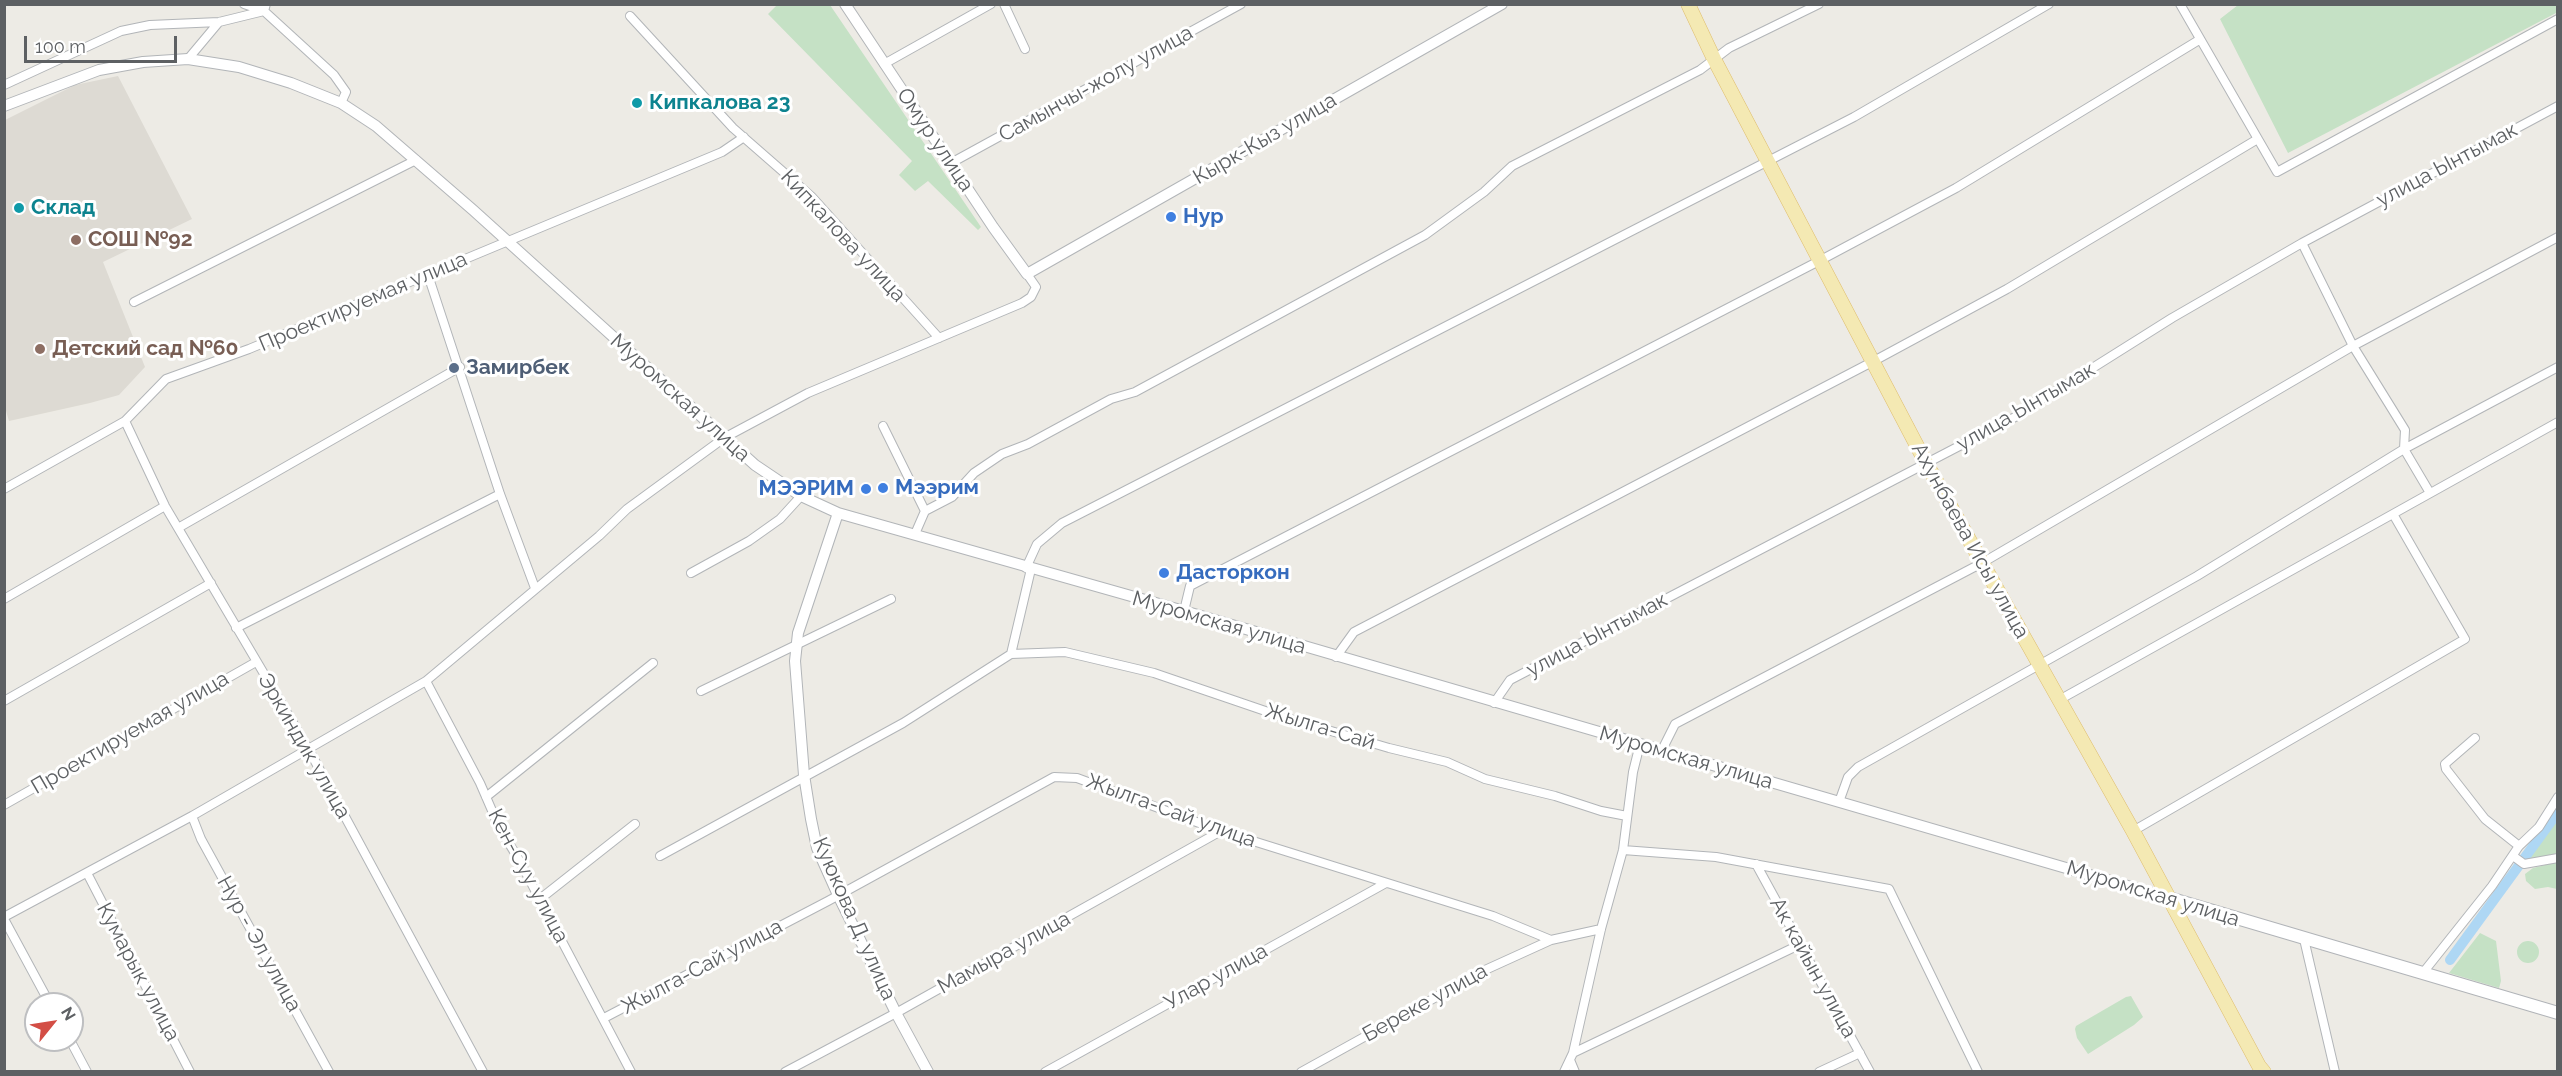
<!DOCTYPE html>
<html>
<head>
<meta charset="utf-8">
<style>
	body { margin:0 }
	#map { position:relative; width:2562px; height:1076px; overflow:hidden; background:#edebe5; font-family:Raleway,sans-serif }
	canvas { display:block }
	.frame { position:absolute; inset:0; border:6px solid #5d6063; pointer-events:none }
	.north { position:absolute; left:24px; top:992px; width:60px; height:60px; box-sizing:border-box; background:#fff; border:2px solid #bebfc1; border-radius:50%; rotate:60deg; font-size:16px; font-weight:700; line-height:24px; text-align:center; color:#5d6063 }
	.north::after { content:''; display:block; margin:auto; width:21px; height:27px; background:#d34e45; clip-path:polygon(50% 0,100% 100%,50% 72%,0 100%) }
	.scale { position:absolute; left:24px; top:36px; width:153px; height:27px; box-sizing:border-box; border:3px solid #5d6063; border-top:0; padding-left:8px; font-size:18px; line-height:21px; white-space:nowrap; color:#5d6063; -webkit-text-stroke:4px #fff; paint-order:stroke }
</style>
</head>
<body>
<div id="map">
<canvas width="2562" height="1076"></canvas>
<div class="frame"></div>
<div class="north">N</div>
<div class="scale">100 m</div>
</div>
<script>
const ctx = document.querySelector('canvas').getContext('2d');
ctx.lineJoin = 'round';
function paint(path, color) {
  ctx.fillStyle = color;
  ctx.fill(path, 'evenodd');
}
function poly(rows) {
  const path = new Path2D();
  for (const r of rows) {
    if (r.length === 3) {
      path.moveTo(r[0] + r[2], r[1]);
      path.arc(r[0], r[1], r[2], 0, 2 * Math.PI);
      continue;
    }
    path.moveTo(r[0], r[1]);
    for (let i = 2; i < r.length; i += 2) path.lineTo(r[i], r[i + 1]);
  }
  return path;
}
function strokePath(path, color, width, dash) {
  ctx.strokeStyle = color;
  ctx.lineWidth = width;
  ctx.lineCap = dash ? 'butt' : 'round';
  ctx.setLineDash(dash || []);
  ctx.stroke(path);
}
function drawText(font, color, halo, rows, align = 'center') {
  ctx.font = font + ' Raleway,sans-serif';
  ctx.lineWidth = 6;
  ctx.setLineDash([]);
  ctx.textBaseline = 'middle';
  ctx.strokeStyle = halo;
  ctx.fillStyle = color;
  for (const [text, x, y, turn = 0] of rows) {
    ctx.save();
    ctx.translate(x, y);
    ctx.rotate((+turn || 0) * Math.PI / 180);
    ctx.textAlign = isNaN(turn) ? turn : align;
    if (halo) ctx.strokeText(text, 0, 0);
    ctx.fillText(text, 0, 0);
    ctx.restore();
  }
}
const education = poly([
	[118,76,192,219,103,262,145,367,119,395,90,403,9,421,4,404,5,120,75,85]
]);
const green = poly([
	[777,5,830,5,981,227,978,230,928,181,915,191,899,175,912,161,768,14],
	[2238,5,2557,4,2558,12,2288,153,2220,19],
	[2557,819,2557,853,2540,859,2526,859],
	[2557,862,2557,889,2548,887,2535,889,2526,881,2525,874,2533,868],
	[2480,933,2496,941,2501,981,2499,988,2449,973],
	[2528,952,11],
	[2131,996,2143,1017,2134,1025,2088,1054,2077,1038,2075,1029,2076,1026,2126,997]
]);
const canal = poly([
	[2450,960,2558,812]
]);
const minor = poly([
	[244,4,264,11,334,75,346,92,341,103],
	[1004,4,1025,49],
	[2180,4,2277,172,2558,19],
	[630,16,733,128,812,197,939,338],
	[188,59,219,22],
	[884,64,991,4],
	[4,85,121,31,150,25,219,22,264,11,266,4],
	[951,163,1241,4],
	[2302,243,2353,346,2405,430,2404,449,2430,493],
	[428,275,500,494,535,588],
	[134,302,416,160],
	[125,421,165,506,309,750,483,1072],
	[883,426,925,511],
	[4,489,125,421,166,379,249,349,722,152,744,137],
	[178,528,460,367],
	[915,534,925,511,952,497,974,473,1002,454,1028,444,1111,399,1135,392,1425,235,1484,192,1512,166,1700,70,1729,48,1819,4],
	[1026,568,1037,544,1062,523,1854,117,2049,4],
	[691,573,749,541,780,519,801,496],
	[4,599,165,506],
	[1184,611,1190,586,1819,261,1956,188,2199,40],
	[236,628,500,494],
	[1011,654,1065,652,1154,673,1280,716,1389,748,1447,762,1485,779,1555,796,1601,811,1627,816],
	[1336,657,1354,632,1872,362,2007,289,2256,140],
	[426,681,480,783,500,829,518,858,631,1072],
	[701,691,891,599],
	[2059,700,2558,422],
	[4,701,211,583],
	[1494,703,1510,680,2017,416,2030,404,2048,396,2172,318,2302,243,2558,106],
	[2475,738,2445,764,2446,769,2485,819,2519,846],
	[1662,750,1675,724,1982,563,2353,346,2558,237],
	[486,797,653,663],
	[1839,802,1848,777,1858,767,2197,576,2404,449,2558,367],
	[4,805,256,662],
	[192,816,201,839,329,1072],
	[2133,831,2465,639,2393,514],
	[1623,850,1716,857,1889,889,1978,1072],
	[660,856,903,723,1011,654,1031,569],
	[2513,856,2524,864,2558,858],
	[1756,864,1870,1072],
	[87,873,190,1072],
	[540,899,635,824],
	[4,917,192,816,426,681,599,536,627,509,724,438,808,393,1022,303,1031,297,1036,287,1027,274],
	[4,919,50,1004],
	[2304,939,2335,1072],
	[2422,974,2492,886,2519,846,2539,827,2558,797],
	[604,1018,828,901,1054,777,1077,778,1221,831,1493,916,1551,940,1601,929],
	[70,1040,87,1072],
	[1573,1053,1799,945],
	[1570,1060,1575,1072],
	[785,1072,896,1013,1221,831],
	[1045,1072,1386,883],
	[1301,1072,1485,970,1551,940],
	[1564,1072,1573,1053,1601,929,1623,850,1633,772,1640,744],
	[1819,1072,1860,1053]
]);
const tertiary = poly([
	[845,4,993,227,1027,274,1502,4],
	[4,106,99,70,143,62,188,59,239,67,291,83,341,103,376,126,473,210,755,465,801,496,838,513,1184,611,2169,898],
	[838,513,798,633,795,661,804,775,811,819,817,848,838,895,896,1013,928,1072]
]);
const secondary = poly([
	[2169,898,2558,1013]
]);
const primary = poly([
	[1688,4,1714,59,1926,463,2133,831,2259,1066,2264,1072]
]);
const markers = [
	[637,103,6,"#0f9aa8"],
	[19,208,6,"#0f9aa8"],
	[1171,217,6,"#3f7fe0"],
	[76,240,6,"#8d6e63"],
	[40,349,6,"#8d6e63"],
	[454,368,6,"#5c6f8a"],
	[883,488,6,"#3f7fe0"],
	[866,489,6,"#3f7fe0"],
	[1164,573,6,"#3f7fe0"]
];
const streetNames = [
	["Самынчы-жолу улица",1096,84,-29],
	["Кырк-Кыз улица",1265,139,-30],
	["Омур улица",935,140,56],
	["улица Ынтымак",2447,165,-28],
	["Кипкалова улица",843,236,47],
	["Проектируемая улица",363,302,-23],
	["Муромская улица",680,398,42],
	["улица Ынтымак",2026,407,-30],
	["Ахунбаева Исы улица",1970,541,61],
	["Муромская улица",1219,623,16],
	["улица Ынтымак",1597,635,-28],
	["Жылга-Сай",1320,727,17],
	["Проектируемая улица",130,733,-30],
	["Эркиндик улица",304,746,60],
	["Муромская улица",1686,758,16],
	["Жылга-Сай улица",1171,811,20],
	["Кен-Суу улица",528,876,62],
	["Муромская улица",2153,894,17],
	["Куюкова Д. улица",854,919,66],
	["Нур - Эл улица",259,944,61],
	["Мамыра улица",1004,953,-29],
	["Жылга-Сай улица",702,967,-28],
	["Ак кайын улица",1813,968,61],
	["Кумарык улица",138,972,62],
	["Улар улица",1216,977,-29],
	["Береке улица",1425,1003,-29]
];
const cultureNames = [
	["Кипкалова 23",649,103],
	["Склад",31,208]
];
const shopNames = [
	["Нур",1183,217],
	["Мээрим",895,488],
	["МЭЭРИМ",854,489,"right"],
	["Дасторкон",1176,573]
];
const educationNames = [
	["СОШ №92",88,240],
	["Детский сад №60",52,349]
];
const serviceNames = [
	["Замирбек",466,368]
];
paint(education, '#dddad3');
paint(green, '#c5e1c5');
strokePath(canal, '#aed7f4', 10);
strokePath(minor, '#b2b5b8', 10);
strokePath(tertiary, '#b2b5b8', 12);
strokePath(secondary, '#b1b4b8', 14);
strokePath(primary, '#dfbd6c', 15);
strokePath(minor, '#fff', 8);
strokePath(tertiary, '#fff', 10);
strokePath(secondary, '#fff', 12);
strokePath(primary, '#f4e9b3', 14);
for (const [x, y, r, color] of markers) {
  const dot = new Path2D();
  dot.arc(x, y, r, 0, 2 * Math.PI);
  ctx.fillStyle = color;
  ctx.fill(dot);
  strokePath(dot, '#fff', 2);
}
drawText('21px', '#5d6063', '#fff', streetNames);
drawText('bold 21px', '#0d838f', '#fff', cultureNames, 'left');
drawText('bold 21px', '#366cbe', '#fff', shopNames, 'left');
drawText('bold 21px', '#785e54', '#fff', educationNames, 'left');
drawText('bold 21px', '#4e5e75', '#fff', serviceNames, 'left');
</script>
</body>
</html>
